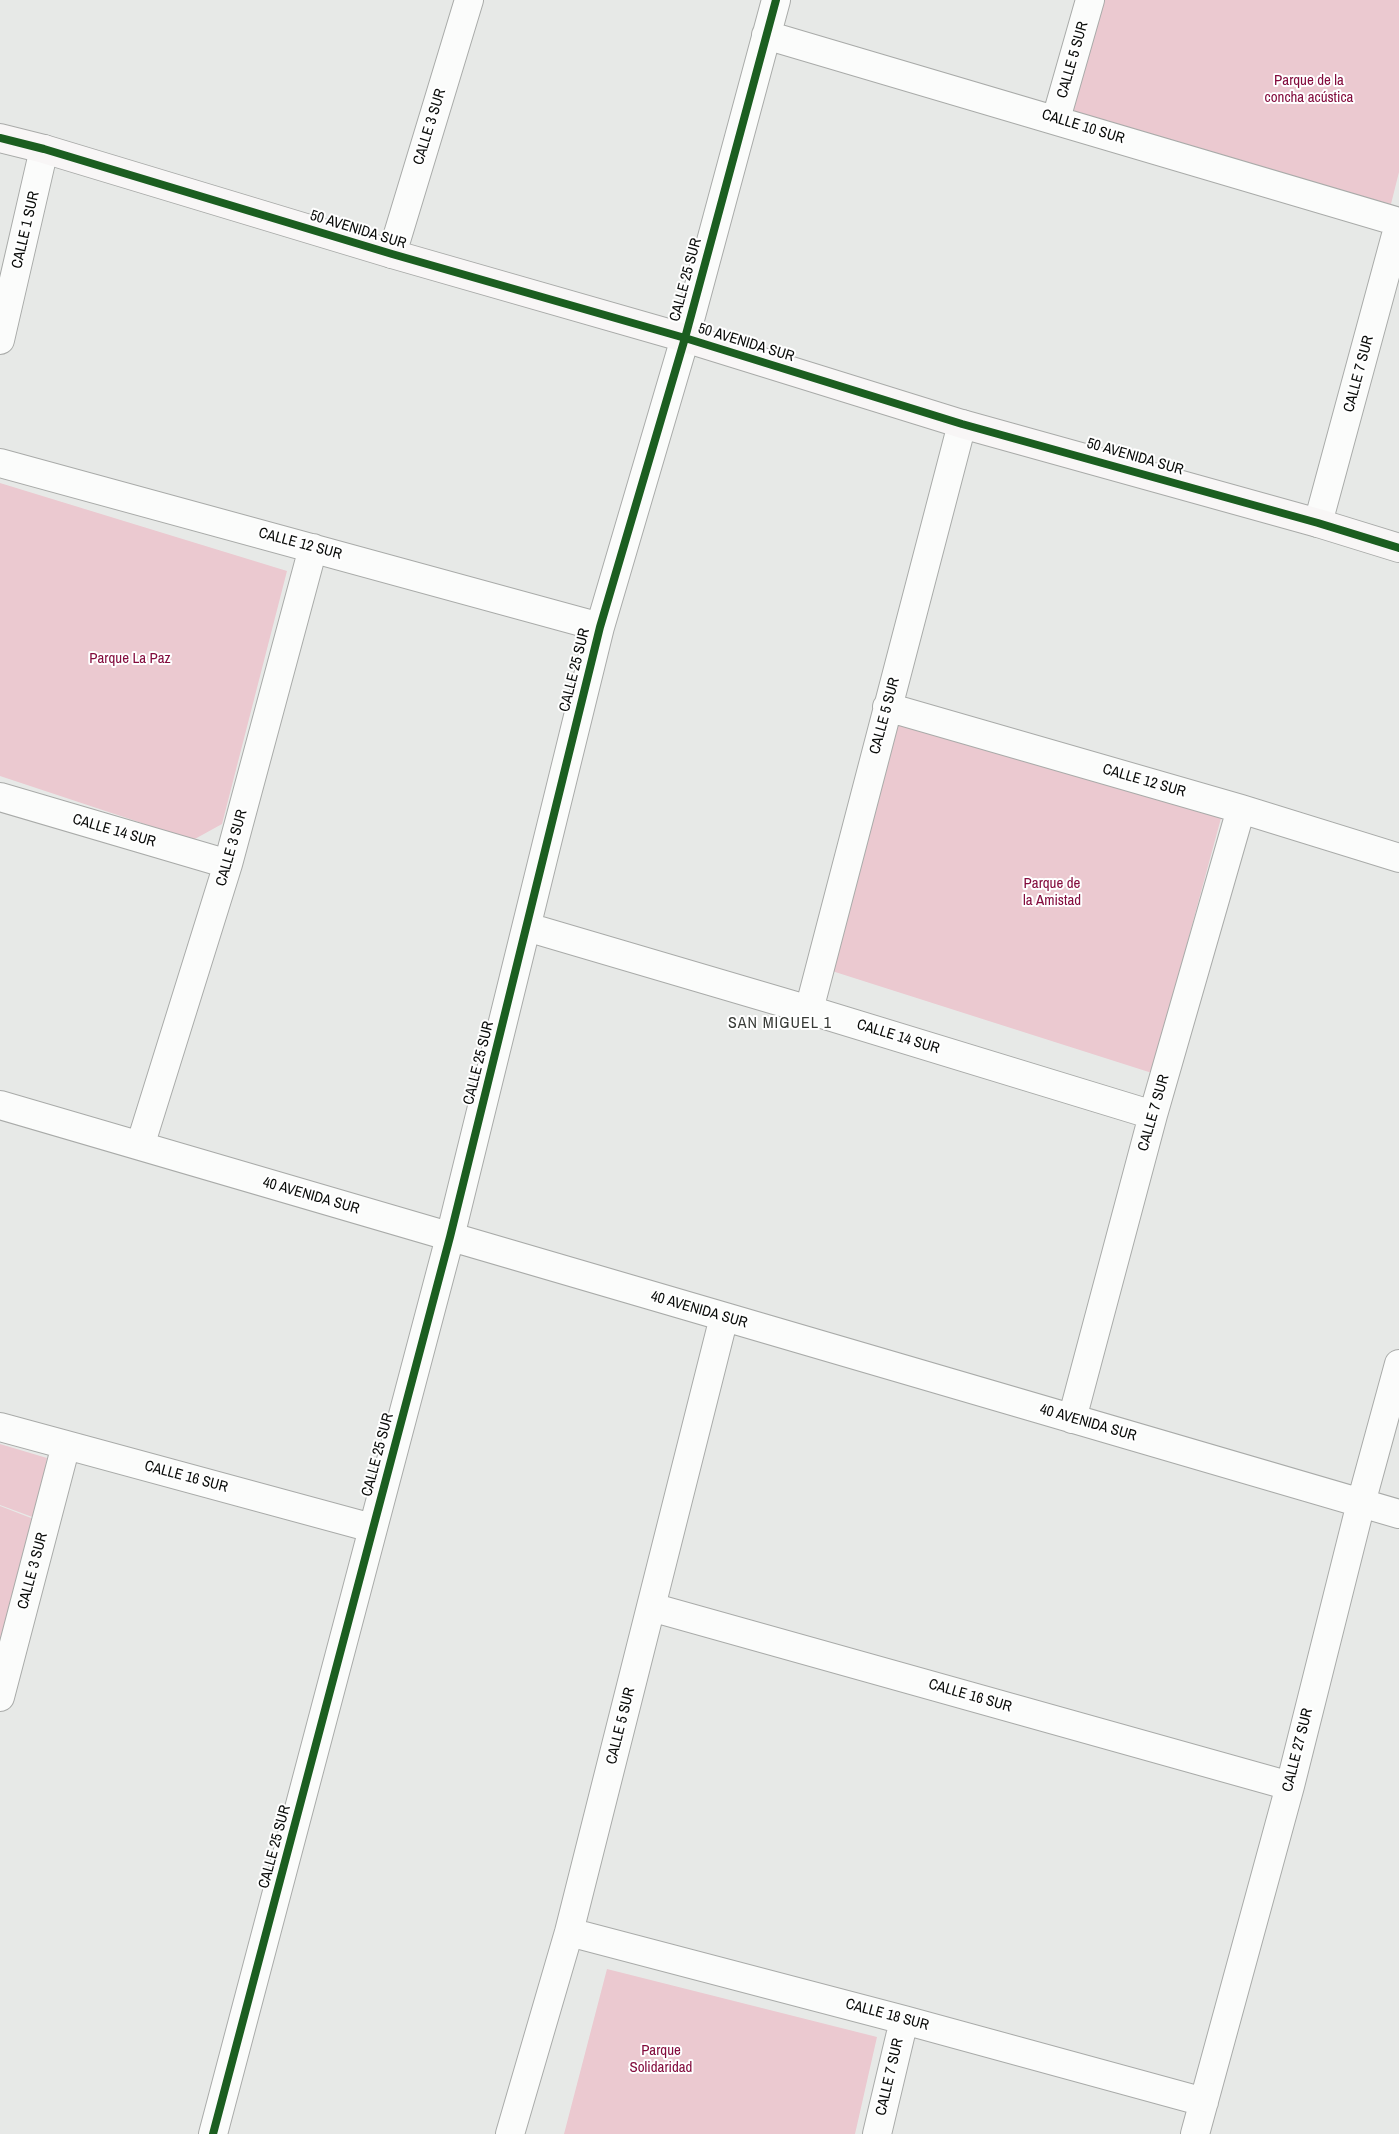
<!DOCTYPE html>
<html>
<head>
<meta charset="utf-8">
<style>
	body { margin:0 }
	canvas { display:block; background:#e7e9e7 }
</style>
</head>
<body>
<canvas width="1399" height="2134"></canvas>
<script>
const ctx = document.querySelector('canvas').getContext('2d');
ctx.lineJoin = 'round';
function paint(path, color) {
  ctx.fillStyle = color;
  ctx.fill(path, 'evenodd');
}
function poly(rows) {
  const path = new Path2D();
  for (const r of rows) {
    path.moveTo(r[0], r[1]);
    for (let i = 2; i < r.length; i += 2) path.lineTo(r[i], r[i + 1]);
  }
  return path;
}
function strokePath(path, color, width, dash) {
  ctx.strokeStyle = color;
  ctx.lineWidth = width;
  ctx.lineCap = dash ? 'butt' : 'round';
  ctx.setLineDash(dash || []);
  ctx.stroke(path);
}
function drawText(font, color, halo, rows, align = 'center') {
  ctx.font = font + ' "Archivo Narrow",sans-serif';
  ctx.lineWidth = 4;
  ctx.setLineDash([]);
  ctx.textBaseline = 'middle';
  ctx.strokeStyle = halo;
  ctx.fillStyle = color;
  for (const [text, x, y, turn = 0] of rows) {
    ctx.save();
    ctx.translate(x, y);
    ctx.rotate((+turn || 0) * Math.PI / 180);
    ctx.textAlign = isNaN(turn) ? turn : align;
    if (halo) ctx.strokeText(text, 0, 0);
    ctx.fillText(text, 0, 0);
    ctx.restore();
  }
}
const green = poly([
	[1098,0,1399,0,1399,172,1391,204,1067,118],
	[0,483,287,571,222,824,193,840,0,776],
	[898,701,1227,796,1152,1073,832,971],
	[0,1444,47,1458,35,1518,0,1505],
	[0,1506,44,1523,0,1682],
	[607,1969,877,2037,855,2134,564,2134]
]);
const street = poly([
	[766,35,1399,222],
	[1056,119,1090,0],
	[392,254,469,0],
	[0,340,44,149],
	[0,463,600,627],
	[1318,523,1399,224],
	[887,707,1241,809,1399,858],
	[0,797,228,864],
	[527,927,809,1010,1153,1115],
	[809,1010,962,424],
	[0,1105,1399,1514],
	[140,1146,228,864,313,548],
	[1072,1419,1153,1115,1241,809],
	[0,1427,372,1528],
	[651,1607,1290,1786],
	[0,1697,66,1445],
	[569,1932,904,2020,1204,2102],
	[213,2134,450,1237,600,627,685,338,776,0],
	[510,2134,569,1932,724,1317],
	[877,2134,904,2020],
	[1195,2134,1290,1786,1361,1503,1399,1364]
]);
const secondary = poly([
	[0,138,44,149,392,254,685,338,962,424,1318,523,1399,548]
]);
const cycleway = poly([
	[0,138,44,149,392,254,685,338,962,424,1318,523,1399,548],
	[213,2134,450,1237,600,627,685,338,776,0]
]);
const streetNames = [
	["CALLE 5 SUR",1073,60,-74],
	["CALLE 3 SUR",430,127,-73],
	["CALLE 10 SUR",1083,127,17],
	["CALLE 1 SUR",26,230,-77],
	["50 AVENIDA SUR",358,230,17],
	["CALLE 25 SUR",686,280,-75],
	["50 AVENIDA SUR",746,343,17],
	["CALLE 7 SUR",1359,374,-75],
	["50 AVENIDA SUR",1135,457,16],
	["CALLE 12 SUR",300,544,15],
	["CALLE 25 SUR",575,670,-76],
	["CALLE 5 SUR",885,716,-75],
	["CALLE 12 SUR",1144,781,16],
	["CALLE 14 SUR",114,831,16],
	["CALLE 3 SUR",232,848,-74],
	["CALLE 14 SUR",898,1037,17],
	["CALLE 25 SUR",479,1063,-76],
	["CALLE 7 SUR",1154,1113,-74],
	["40 AVENIDA SUR",311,1196,16],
	["40 AVENIDA SUR",699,1310,16],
	["40 AVENIDA SUR",1088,1423,16],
	["CALLE 25 SUR",378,1455,-75],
	["CALLE 16 SUR",186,1477,15],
	["CALLE 3 SUR",33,1571,-75],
	["CALLE 16 SUR",970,1696,16],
	["CALLE 5 SUR",621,1726,-76],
	["CALLE 27 SUR",1298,1750,-76],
	["CALLE 25 SUR",275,1847,-75],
	["CALLE 18 SUR",887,2015,15],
	["CALLE 7 SUR",890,2077,-77]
];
const parkNames = [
	["Parque de la",1309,81],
	["concha acústica",1309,98],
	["Parque La Paz",130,659],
	["Parque de",1052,884],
	["la Amistad",1052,901],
	["Parque",661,2051],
	["Solidaridad",661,2068]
];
const neighbourhoodNames = [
	["SAN MIGUEL 1",780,1024]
];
paint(green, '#ebc9d0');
strokePath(street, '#a9aba9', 30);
strokePath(secondary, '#a9aba9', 30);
strokePath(street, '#fbfcfb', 28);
strokePath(secondary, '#f8f6f6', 28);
strokePath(cycleway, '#1b5e20', 8);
drawText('15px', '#0a0c0a', '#fff', streetNames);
drawText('15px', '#830c3d', '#fff', parkNames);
ctx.letterSpacing = '1px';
drawText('16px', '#373a36', '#fff', neighbourhoodNames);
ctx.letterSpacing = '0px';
</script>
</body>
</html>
